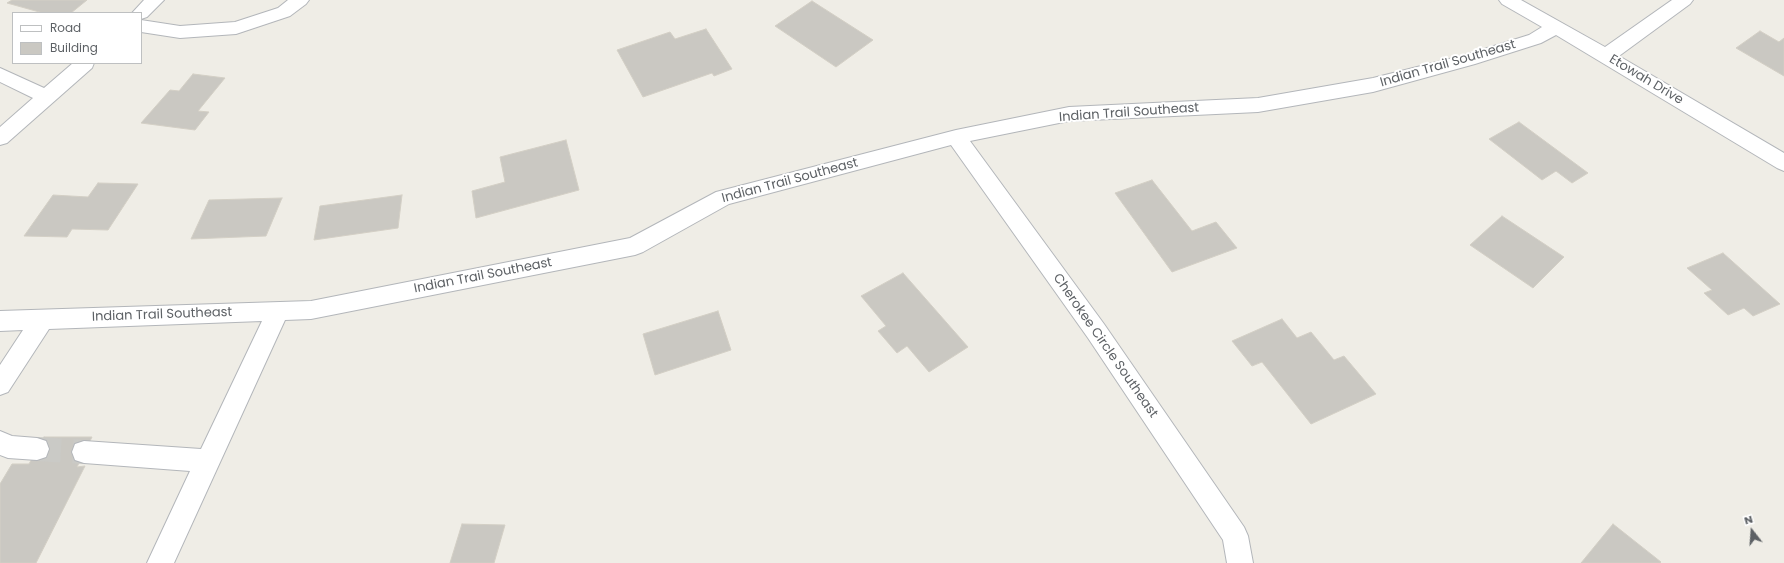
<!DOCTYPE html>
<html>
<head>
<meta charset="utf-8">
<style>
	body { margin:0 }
	#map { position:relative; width:1784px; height:563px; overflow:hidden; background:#efede6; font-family:Poppins,sans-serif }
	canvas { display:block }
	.legend { position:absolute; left:12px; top:12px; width:130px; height:52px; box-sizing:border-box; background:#fff; border:1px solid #bec0c1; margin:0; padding:5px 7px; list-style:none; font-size:12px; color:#5d6165 }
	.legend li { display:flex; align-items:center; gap:8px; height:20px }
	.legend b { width:20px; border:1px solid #bec0c1 }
	.north { position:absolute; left:1732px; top:511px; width:40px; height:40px; -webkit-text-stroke:3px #fff; paint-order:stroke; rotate:343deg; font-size:11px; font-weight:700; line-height:16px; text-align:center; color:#5d6165 }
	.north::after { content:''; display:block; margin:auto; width:14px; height:18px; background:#5d6165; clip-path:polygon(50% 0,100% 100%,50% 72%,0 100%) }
</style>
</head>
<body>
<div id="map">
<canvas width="1784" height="563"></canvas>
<ul class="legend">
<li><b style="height:5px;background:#fff"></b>Road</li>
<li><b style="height:11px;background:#cac8c2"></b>Building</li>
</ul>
<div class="north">N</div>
</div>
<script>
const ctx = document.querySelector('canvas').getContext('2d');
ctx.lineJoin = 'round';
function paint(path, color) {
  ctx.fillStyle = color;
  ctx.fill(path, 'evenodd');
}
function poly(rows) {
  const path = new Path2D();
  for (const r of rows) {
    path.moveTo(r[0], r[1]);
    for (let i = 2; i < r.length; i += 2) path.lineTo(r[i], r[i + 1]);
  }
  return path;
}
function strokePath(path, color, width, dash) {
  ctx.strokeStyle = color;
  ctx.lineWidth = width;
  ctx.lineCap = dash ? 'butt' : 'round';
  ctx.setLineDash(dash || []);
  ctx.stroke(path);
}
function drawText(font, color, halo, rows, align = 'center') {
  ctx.font = font + ' Poppins,sans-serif';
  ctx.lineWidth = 4;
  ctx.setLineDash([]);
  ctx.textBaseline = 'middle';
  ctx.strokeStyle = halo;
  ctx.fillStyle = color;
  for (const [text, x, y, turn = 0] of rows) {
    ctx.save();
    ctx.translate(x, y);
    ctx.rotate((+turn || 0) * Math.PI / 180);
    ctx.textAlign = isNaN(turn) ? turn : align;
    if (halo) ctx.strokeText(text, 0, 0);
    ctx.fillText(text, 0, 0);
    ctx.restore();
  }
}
const building = poly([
	[12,0,87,0,71,13,43,13,7,3,12,0],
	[812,1,873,40,836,67,775,26,812,1],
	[706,29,732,69,714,76,712,73,643,97,617,50,670,32,675,39,706,29],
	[1760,31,1779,42,1784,38,1784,76,1736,48,1760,31],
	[193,74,225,78,198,111,209,112,195,130,141,123,170,90,179,91,193,74],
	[1519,122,1588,173,1572,183,1556,171,1542,180,1489,139,1519,122],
	[566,140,579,190,476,218,472,191,505,182,500,157,566,140],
	[1152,180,1192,231,1216,222,1237,248,1172,272,1115,193,1152,180],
	[98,183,138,184,108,230,72,229,67,237,24,236,53,195,88,197,98,183],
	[402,195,398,228,314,240,320,206,402,195],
	[282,198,266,236,191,239,209,200,282,198],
	[1502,216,1564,257,1533,288,1470,245,1502,216],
	[1723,253,1780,304,1753,316,1744,308,1728,315,1704,293,1712,290,1687,268,1723,253],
	[903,273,968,347,929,372,907,346,897,353,878,331,886,326,861,296,903,273],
	[718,311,731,350,655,375,643,334,718,311],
	[1282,319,1297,338,1311,332,1334,360,1344,356,1376,394,1311,424,1262,362,1252,366,1232,341,1282,319],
	[44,437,92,437,77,467,85,466,36,563,0,563,0,484,12,464,29,464,44,437],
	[462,524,505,525,494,563,450,563,462,524],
	[1613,524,1661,562,1660,563,1581,563,1613,524]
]);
const minorTunnel = poly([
	[37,449,84,452]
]);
const minor = poly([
	[144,0,164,0,147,17,141,19,141,13,132,13,144,0],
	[288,0,309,0,306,4,290,16,236,34,180,38,141,32,141,20,180,26,235,22,278,8,288,0],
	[1499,0,1521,0,1605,47,1672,0,1693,0,1690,4,1619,56,1784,153,1784,171,1777,168,1556,35,1541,43,1475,64,1373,92,1258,112,1069,121,970,141,1104,324,1244,527,1248,536,1253,563,1227,563,1223,540,1088,338,951,145,729,204,643,252,635,255,311,319,285,320,174,563,147,563,190,471,84,463,75,460,72,452,75,444,84,441,201,449,262,321,49,329,8,392,0,395,0,365,23,330,0,331,0,311,311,301,630,238,716,192,956,130,1069,107,1258,98,1373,78,1465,55,1529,35,1542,27,1502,4,1499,0],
	[73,63,94,63,92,68,7,143,0,145,0,127,33,98,0,82,0,68,44,88,73,63],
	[0,431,12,436,37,438,46,441,49,449,46,457,37,460,8,458,0,455,0,431]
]);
const streetNames = [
	["Indian Trail Southeast",1448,64,-16],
	["Etowah Drive",1646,80,31],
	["Indian Trail Southeast",1129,113,-4],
	["Indian Trail Southeast",790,181,-15],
	["Indian Trail Southeast",483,276,-11],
	["Indian Trail Southeast",162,315,-2],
	["Cherokee Circle Southeast",1105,346,55]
];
paint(building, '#cac8c2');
strokePath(building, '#d3cfc5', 1);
strokePath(minorTunnel, '#cacac6', 24, [24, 12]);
strokePath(minor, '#b3b6ba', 2);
paint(minor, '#fff');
drawText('13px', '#5d6165', '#fff', streetNames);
</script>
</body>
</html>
